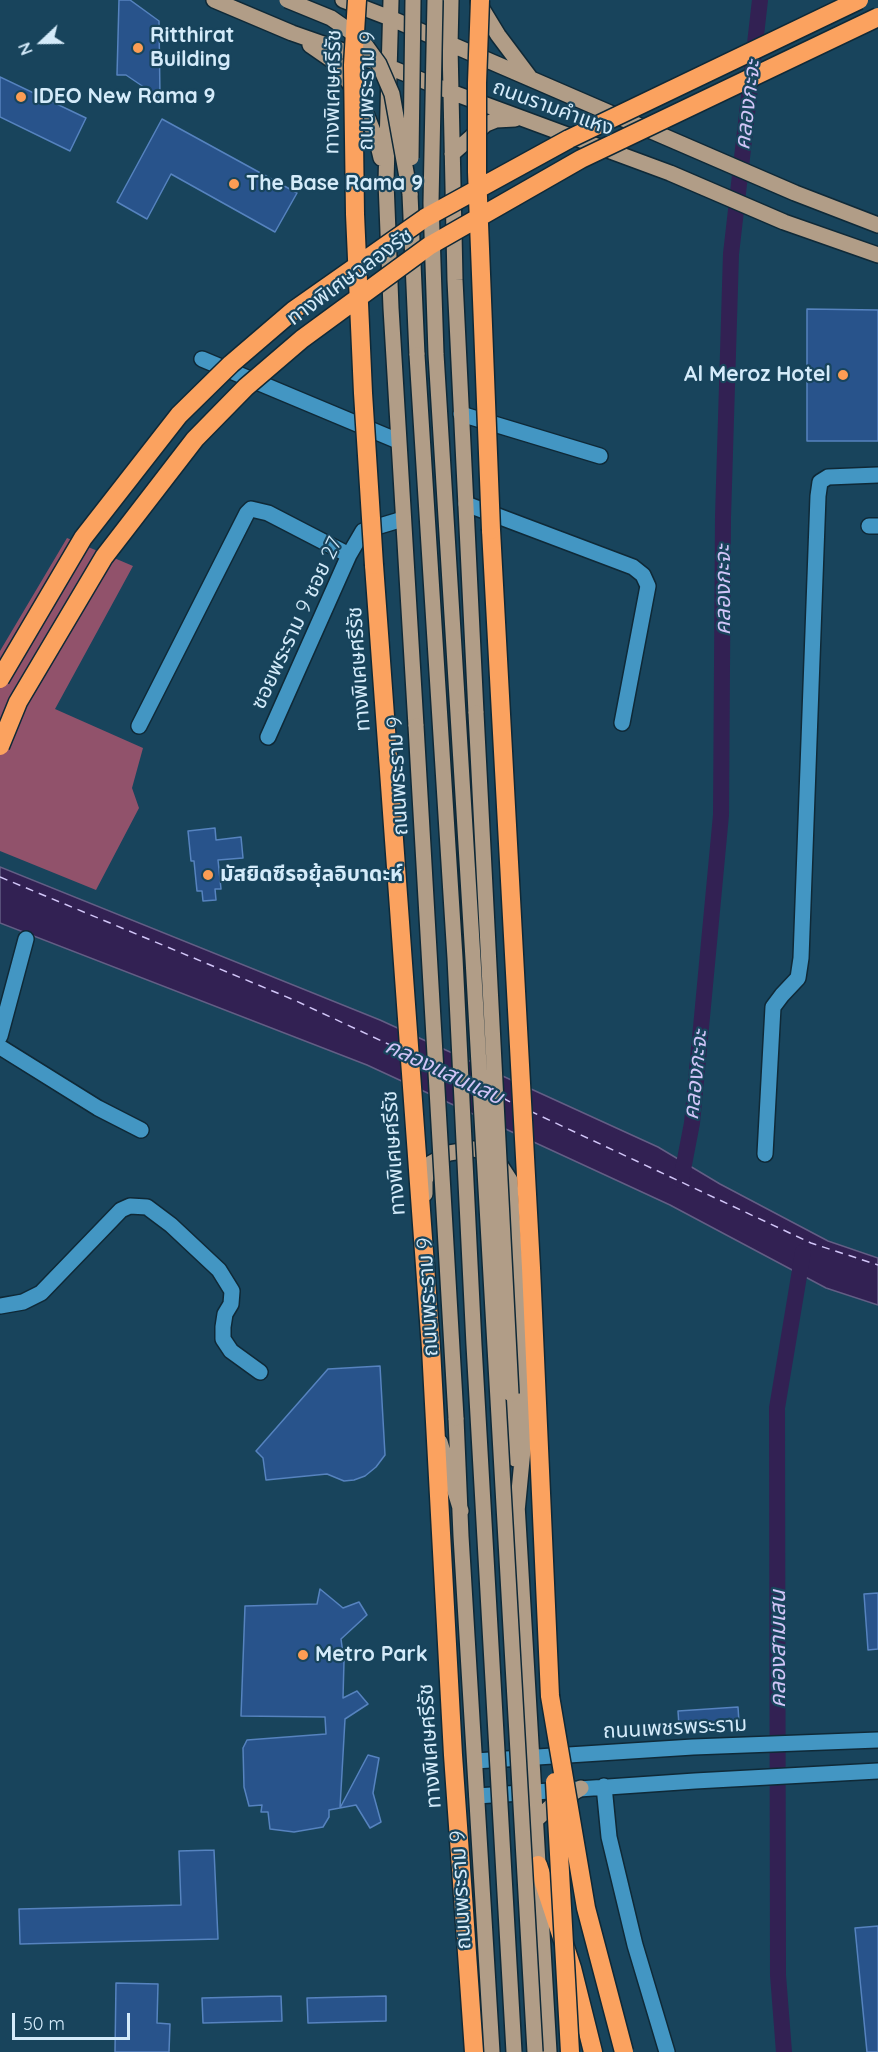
<!DOCTYPE html>
<html>
<head>
<meta charset="utf-8">
<style>
	body { margin:0 }
	#map { position:relative; width:878px; height:2052px; overflow:hidden; background:#18445c; font-family:Quicksand,sans-serif }
	canvas { display:block }
	.north { position:absolute; left:12px; top:12px; width:60px; height:60px; -webkit-text-stroke:4px #18445c; paint-order:stroke; rotate:248deg; font-size:16px; font-weight:700; line-height:24px; text-align:center; color:#d4ebfa }
	.north::after { content:''; display:block; margin:auto; width:21px; height:27px; background:#d4ebfa; clip-path:polygon(50% 0,100% 100%,50% 72%,0 100%) }
	.scale { position:absolute; left:12px; top:2013px; width:118px; height:27px; box-sizing:border-box; border:3px solid #d4ebfa; border-top:0; padding-left:8px; font-size:18px; line-height:21px; white-space:nowrap; color:#d4ebfa; -webkit-text-stroke:4px #18445c; paint-order:stroke }
</style>
</head>
<body>
<div id="map">
<canvas width="878" height="2052"></canvas>
<div class="north">N</div>
<div class="scale">50 m</div>
</div>
<script>
const ctx = document.querySelector('canvas').getContext('2d');
ctx.lineJoin = 'round';
function paint(path, color) {
  ctx.fillStyle = color;
  ctx.fill(path, 'evenodd');
}
function poly(rows) {
  const path = new Path2D();
  for (const r of rows) {
    path.moveTo(r[0], r[1]);
    for (let i = 2; i < r.length; i += 2) path.lineTo(r[i], r[i + 1]);
  }
  return path;
}
function strokePath(path, color, width, dash) {
  ctx.strokeStyle = color;
  ctx.lineWidth = width;
  ctx.lineCap = dash ? 'butt' : 'round';
  ctx.setLineDash(dash || []);
  ctx.stroke(path);
}
function drawText(font, color, halo, rows, align = 'center') {
  ctx.font = font + ' Quicksand,"Noto Sans Thai",sans-serif';
  ctx.lineWidth = 4.5;
  ctx.setLineDash([]);
  ctx.textBaseline = 'middle';
  ctx.strokeStyle = halo;
  ctx.fillStyle = color;
  for (const [text, x, y, turn = 0] of rows) {
    ctx.save();
    ctx.translate(x, y);
    ctx.rotate((+turn || 0) * Math.PI / 180);
    ctx.textAlign = isNaN(turn) ? turn : align;
    if (halo) ctx.strokeText(text, 0, 0);
    ctx.fillText(text, 0, 0);
    ctx.restore();
  }
}
const forest = poly([
	[67,538,133,566,55,709,143,748,132,788,139,808,96,890,0,851,0,651]
]);
const water = poly([
	[0,867,380,1020,658,1147,720,1184,828,1241,878,1258,878,1305,826,1288,670,1205,367,1065,0,923,0,867]
]);
const canal = poly([
	[681,1180,692,1123,721,815,723,517,731,254,760,0],
	[784,2052,778,1975,777,1408,803,1252]
]);
const ferry = poly([
	[0,877,294,1000,401,1050],
	[419,1059,428,1063],
	[444,1070,453,1075],
	[503,1098,512,1103],
	[530,1111,811,1243,878,1265]
]);
const building = poly([
	[119,0,130,0,159,21,160,98,126,75,117,75,119,0],
	[0,77,86,118,70,151,0,117,0,77],
	[162,119,297,193,275,232,171,174,147,219,117,202,162,119],
	[807,309,878,310,878,441,807,441,807,309],
	[215,828,216,840,241,837,243,858,218,860,221,889,215,889,216,900,203,901,202,891,197,891,194,861,191,861,188,831,215,828],
	[380,1366,385,1455,376,1467,365,1476,354,1480,344,1481,327,1474,266,1480,263,1458,256,1451,328,1369,380,1366],
	[320,1589,343,1608,359,1602,367,1615,341,1639,344,1661,343,1698,357,1691,368,1704,345,1719,340,1808,368,1755,379,1758,373,1793,381,1822,370,1828,356,1805,329,1810,329,1817,323,1827,294,1832,270,1829,268,1812,261,1812,262,1805,249,1806,244,1787,243,1748,247,1740,326,1734,325,1717,241,1716,245,1606,317,1604,320,1589],
	[878,1593,878,1649,868,1650,864,1594,878,1593],
	[738,1707,739,1722,679,1726,678,1711,738,1707],
	[214,1850,218,1939,20,1944,19,1909,181,1905,179,1851,214,1850],
	[878,1926,878,2052,867,2052,855,1928,878,1926],
	[116,1983,158,1984,157,2023,170,2024,169,2052,115,2052,116,1983],
	[281,1996,282,2021,203,2023,202,1998,281,1996],
	[386,1996,386,2021,308,2023,307,1998,386,1996]
]);
const minor = poly([
	[202,359,398,441],
	[461,414,600,456],
	[466,504,633,567,643,575,648,586,622,723],
	[869,526,878,526],
	[139,726,247,513,251,509,268,513,349,555],
	[268,737,349,555,363,531,403,519],
	[0,1036,26,939],
	[0,1047,98,1108,141,1130],
	[765,1154,773,1007,782,995,798,978,801,958,818,496,820,482,828,477,878,475],
	[0,1306,23,1302,41,1293,121,1210,130,1206,147,1207,171,1225,219,1270,232,1291,231,1304,225,1314,223,1327,223,1339,231,1351,260,1372],
	[475,1761,693,1747,878,1740],
	[604,1786,609,1837,635,1945,667,2052],
	[477,1796,695,1781,878,1771]
]);
const major = poly([
	[214,0,292,33,389,67,451,92,670,173,784,222,878,255],
	[343,0,390,18,795,193,878,225],
	[391,0,386,182,391,308,416,726],
	[451,0,450,46,455,280,476,713],
	[478,2,498,35,531,79],
	[310,45,336,63,361,101,377,141,381,158],
	[452,154,486,124,496,120,515,119],
	[410,194,417,355],
	[425,1194,425,1181,431,1163,449,1153,474,1149,493,1154,510,1180,525,1429,517,1512],
	[511,1394,515,1459],
	[456,1418,461,1536,492,2052],
	[440,1442,461,1511],
	[517,1504,549,2052],
	[536,1820,550,1807,581,1788]
]);
const highway = poly([
	[491,530,531,1268,550,1696],
	[374,565,431,1348,453,1755,474,2052],
	[538,1865,572,1968,593,2052]
]);
const majorBridge = poly([
	[287,0,331,18,361,39,379,64,392,94,410,194],
	[435,0,431,203,436,354,473,959,535,2052],
	[411,158,413,0],
	[417,355,455,958,474,1345,514,2052],
	[476,713,511,1394],
	[416,726,456,1418]
]);
const highwayBridge = poly([
	[357,0,353,65,355,214,363,393,374,565],
	[480,0,477,83,477,172,491,530],
	[0,679,83,538,179,415,231,364,294,310,425,218,569,139,859,0],
	[0,746,18,702,104,557,195,439,246,387,302,339,429,246,581,159,878,17],
	[550,1696,586,1908,624,2052],
	[555,1782,570,2052]
]);
const markers = [
	[138,48,6,"#fc9d54"],
	[21,97,6,"#fc9d54"],
	[234,184,6,"#fc9d54"],
	[843,375,6,"#fc9d54"],
	[208,875,6,"#fc9d54"],
	[303,1655,6,"#fc9d54"]
];
const poiNames = [
	["Ritthirat",150,36],
	["Building",150,60],
	["IDEO New Rama 9",33,97],
	["The Base Rama 9",246,184],
	["Al Meroz Hotel",831,375,"right"],
	["มัสยิดซีรอยุ้ลอิบาดะห์",220,875],
	["Metro Park",315,1655]
];
const streetNames = [
	["ถนนพระราม 9",367,91,-89],
	["ทางพิเศษศรีรัช",333,92,-89],
	["ถนนรามคำแหง",553,108,20],
	["ทางพิเศษฉลองรัช",350,277,-36],
	["ซอยพระราม 9 ซอย 27",297,623,-65],
	["ทางพิเศษศรีรัช",359,669,-94],
	["ถนนพระราม 9",398,776,-93],
	["ทางพิเศษศรีรัช",394,1153,-94],
	["ถนนพระราม 9",428,1297,-93],
	["ถนนเพชรพระราม",675,1728,-3],
	["ทางพิเศษศรีรัช",430,1746,-94],
	["ถนนพระราม 9",461,1890,-93]
];
const waterNames = [
	["คลองกะจะ",748,105,-83],
	["คลองกะจะ",723,590,-90],
	["คลองแสนแสบ",444,1072,25],
	["คลองกะจะ",696,1075,-84],
	["คลองสามเสน",778,1649,-90]
];
paint(forest, '#91526b');
paint(water, '#322153');
strokePath(water, '#635e85', 1.5);
strokePath(canal, '#322153', 16);
strokePath(ferry, '#d1c5f7', 1.5, [8, 6]);
paint(building, '#28538b');
strokePath(building, '#5683bf', 1.5);
strokePath(minor, '#0f2937', 18);
strokePath(major, '#0f2937', 18);
strokePath(highway, '#0f2937', 21);
strokePath(minor, '#4396c3', 15);
strokePath(major, '#b19d87', 15);
strokePath(highway, '#fba25f', 18);
strokePath(majorBridge, '#0f2937', 18, []);
strokePath(highwayBridge, '#0f2937', 21, []);
strokePath(majorBridge, '#b19d87', 15);
strokePath(highwayBridge, '#fba25f', 18);
for (const [x, y, r, color] of markers) {
  const dot = new Path2D();
  dot.arc(x, y, r, 0, 2 * Math.PI);
  ctx.fillStyle = color;
  ctx.fill(dot);
  strokePath(dot, '#18445c', 2);
}
drawText('bold 21px', '#d4ebfa', '#18445c', poiNames, 'left');
drawText('21px', '#d4ebfa', '#18445c', streetNames);
drawText('italic 22px', '#d1c5f7', '#18445c', waterNames);
</script>
</body>
</html>
